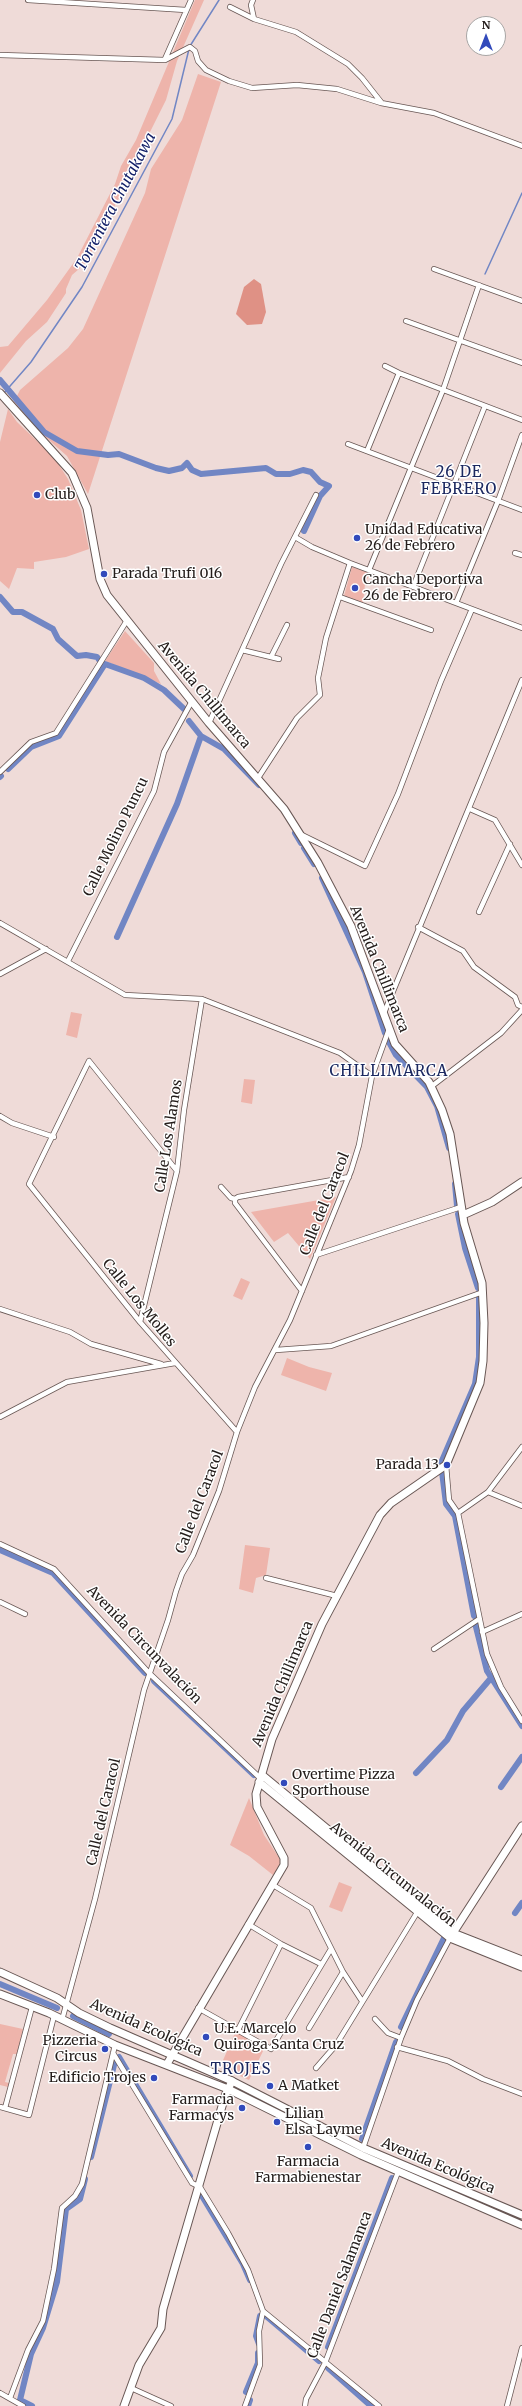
<!DOCTYPE html>
<html>
<head>
<meta charset="utf-8">
<style>
	body { margin:0 }
	#map { position:relative; width:522px; height:2406px; overflow:hidden; background:#efdbd8; font-family:Merriweather,serif }
	canvas { display:block }
	.north { position:absolute; left:466px; top:16px; width:40px; height:40px; box-sizing:border-box; background:#fff; border:1px solid #a7a5a4; border-radius:50%; rotate:0deg; font-size:11px; font-weight:700; line-height:16px; text-align:center; color:#241d1b }
	.north::after { content:''; display:block; margin:auto; width:14px; height:18px; background:#324abb; clip-path:polygon(50% 0,100% 100%,50% 72%,0 100%) }
</style>
</head>
<body>
<div id="map">
<canvas width="522" height="2406"></canvas>
<div class="north">N</div>
</div>
<script>
const ctx = document.querySelector('canvas').getContext('2d');
ctx.lineJoin = 'round';
function paint(path, color) {
  ctx.fillStyle = color;
  ctx.fill(path, 'evenodd');
}
function poly(rows) {
  const path = new Path2D();
  for (const r of rows) {
    path.moveTo(r[0], r[1]);
    for (let i = 2; i < r.length; i += 2) path.lineTo(r[i], r[i + 1]);
  }
  return path;
}
function strokePath(path, color, width, dash) {
  ctx.strokeStyle = color;
  ctx.lineWidth = width;
  ctx.lineCap = dash ? 'butt' : 'round';
  ctx.setLineDash(dash || []);
  ctx.stroke(path);
}
function drawText(font, color, halo, rows, align = 'center') {
  ctx.font = font + ' Merriweather,serif';
  ctx.lineWidth = 3;
  ctx.setLineDash([]);
  ctx.textBaseline = 'middle';
  ctx.strokeStyle = halo;
  ctx.fillStyle = color;
  for (const [text, x, y, turn = 0] of rows) {
    ctx.save();
    ctx.translate(x, y);
    ctx.rotate((+turn || 0) * Math.PI / 180);
    ctx.textAlign = isNaN(turn) ? turn : align;
    if (halo) ctx.strokeText(text, 0, 0);
    ctx.fillText(text, 0, 0);
    ctx.restore();
  }
}
const green = poly([
	[195,0,204,0,177,61,166,100,144,144,129,167,128,180,86,263,72,275,66,289,66,293,47,322,26,341,0,373,0,347,8,346,47,300,77,258,115,184,121,166,136,140],
	[198,74,221,82,88,494,67,456,42,434,14,402,20,390,68,348,83,329,145,193,151,169,182,120],
	[8,409,17,422,54,457,68,479,81,510,89,549,66,557,34,562,34,569,17,568,9,589,0,581,0,442],
	[352,567,370,573,365,584,363,603,344,596],
	[125,631,154,663,154,671,161,684,105,661],
	[71,1012,82,1014,77,1038,66,1035],
	[244,1079,255,1080,252,1104,241,1102],
	[336,1197,310,1259,288,1233,274,1242,251,1212],
	[241,1278,250,1282,242,1300,233,1296],
	[287,1358,309,1367,332,1373,326,1391,281,1375],
	[245,1545,270,1548,266,1575,256,1578,253,1593,239,1589],
	[249,1798,264,1835,280,1859,280,1865,273,1875,249,1856,230,1845],
	[339,1882,352,1887,342,1912,329,1907],
	[0,2024,23,2029,17,2054,13,2054,5,2082,9,2083,8,2087,0,2085],
	[236,2031,265,2047,249,2080,220,2067]
]);
const forest = poly([
	[254,279,261,284,266,312,262,324,247,325,236,314,244,287]
]);
const stream = poly([
	[190,46,219,0],
	[485,274,522,193],
	[4,393,31,362,82,287,172,119,189,49]
]);
const canal = poly([
	[0,380,44,432,77,451,108,455,119,454,156,468,169,471,182,468,187,463,192,470,201,474,266,468,276,474,290,474,303,470,311,472,320,482,329,486,320,496,304,531],
	[0,597,13,612,22,612,53,629,58,639,77,656,86,655,97,657,100,661],
	[189,721,201,736,224,749,259,785],
	[8,769,31,747,59,736,105,664,144,678,164,690,184,709],
	[0,777,1,776],
	[295,833,301,843],
	[304,848,314,864],
	[322,878,365,972,385,1033],
	[117,937,177,804,201,736],
	[389,1042,396,1055,427,1087,437,1106,449,1148],
	[455,1184,457,1206],
	[458,1214,465,1248,478,1288],
	[441,1463,475,1384,479,1357,479,1298],
	[442,1472,446,1504,455,1516,474,1616],
	[0,1550,53,1573,145,1673],
	[475,1623,487,1671,522,1726],
	[154,1681,254,1775],
	[416,1773,447,1740,463,1711,491,1678],
	[501,1787,522,1757],
	[515,1913,522,1903],
	[0,1984,57,2008],
	[73,2016,109,2034],
	[401,2027,444,1938],
	[119,2057,190,2176],
	[362,2139,396,2042],
	[91,2157,115,2061],
	[202,2196,243,2264,250,2280],
	[266,2316,319,2361],
	[259,2344,256,2336,260,2316],
	[328,2347,392,2178],
	[328,2368,371,2406],
	[246,2392,258,2363,258,2353],
	[32,2406,20,2400,31,2354,43,2328,57,2282,66,2209,80,2199,85,2179],
	[248,2406,250,2400]
]);
const street = poly([
	[28,0,186,10],
	[253,0,251,5,254,19],
	[230,7,254,19,296,32,348,64,362,78,381,102],
	[0,55,165,60,190,47,195,51,198,61,206,70,229,81,252,88,297,85,337,89,381,103,434,113,522,146],
	[165,59,191,0],
	[434,269,522,301],
	[406,321,522,363],
	[385,366,399,373,522,420],
	[348,444,522,510],
	[367,451,399,373],
	[295,537,312,547,350,563,522,628],
	[515,553,522,555],
	[369,570,443,390,479,285],
	[413,587,485,406],
	[340,597,431,630],
	[456,603,498,501,522,435],
	[242,650,279,659],
	[271,657,287,625],
	[209,723,281,564,316,495],
	[0,772,31,742,56,733,126,622],
	[258,778,297,718,320,695,318,678,326,638,350,563],
	[470,809,495,820,522,865],
	[302,835,365,866,398,794,441,681,472,609],
	[479,912,510,844],
	[0,923,125,995,202,999,340,1053,372,1076],
	[418,927,463,951,474,967,515,997,518,1005,522,1007],
	[68,961,154,791,164,752,192,701],
	[0,974,46,949],
	[384,1013,522,680],
	[432,1086,501,1033,522,1010],
	[0,1116,12,1123,54,1137],
	[177,1171,89,1061,29,1184,140,1322,237,1432],
	[221,1187,231,1198,235,1199,235,1203,302,1291],
	[235,1199,238,1197,349,1177],
	[316,1255,461,1207],
	[0,1309,70,1332,91,1344,161,1364],
	[140,1322,177,1171,184,1110,202,999],
	[276,1350,331,1346,483,1292],
	[0,1417,67,1382,175,1363],
	[446,1465,449,1500,458,1513,487,1654,501,1687,522,1721],
	[488,1492,522,1506],
	[458,1513,488,1492,522,1447],
	[0,1544,54,1569,149,1673,260,1778],
	[266,1578,337,1596],
	[0,1602,25,1614],
	[482,1632,522,1614],
	[434,1649,479,1619],
	[273,1885,311,1908,343,1972,362,2001],
	[248,1924,281,1944,321,1964],
	[198,2008,271,2049,331,1949],
	[375,2019,388,2033,401,2038],
	[62,2020,95,1899,144,1690,168,1620,176,1591,182,1574,193,1555,219,1491,237,1432,255,1387,290,1320,351,1171,359,1145,372,1076,389,1029],
	[309,2028,343,1972],
	[238,2030,281,1944],
	[397,2047,448,2061,483,2079,522,2094],
	[113,2053,192,2183,200,2187,228,2233,248,2270,263,2311,379,2406],
	[316,2068,336,2045,418,1911],
	[0,2107,29,2115,54,2016],
	[5,2108,32,2007],
	[363,2148,401,2038,417,2000,450,1938],
	[131,2388,171,2406],
	[0,2393,23,2406],
	[10,2398,28,2350,43,2321,54,2269,62,2208,75,2196,82,2184,115,2045],
	[245,2406,260,2365,259,2331,263,2311],
	[305,2406,306,2399,325,2363,398,2172],
	[507,2406,522,2348]
]);
const secondary = poly([
	[0,393,72,473,87,508,100,579,107,595,209,723,284,809,318,863,351,926,395,1044,429,1082,442,1110,450,1134,464,1223,482,1283,484,1323,483,1361,480,1383,446,1465,391,1503,380,1515,322,1624,272,1739,256,1794,257,1807,284,1858,284,1865,167,2064],
	[463,1215,492,1202,522,1182],
	[262,1775,453,1933,522,1960],
	[259,1782,450,1938,522,1967],
	[451,1936,522,1826],
	[124,2406,139,2365,161,2328,163,2309,173,2274,225,2096,232,2081]
]);
const primary = poly([
	[0,1972,57,1998,79,2013,110,2028,232,2081,363,2148,522,2215],
	[0,1994,49,2013,115,2045,228,2089,361,2155,522,2225]
]);
const markers = [
	[37,495,4,"#324abb"],
	[357,538,4,"#324abb"],
	[104,574,4,"#324abb"],
	[355,588,4,"#324abb"],
	[447,1465,4,"#324abb"],
	[284,1783,4,"#324abb"],
	[206,2037,4,"#324abb"],
	[105,2049,4,"#324abb"],
	[154,2078,4,"#324abb"],
	[270,2086,4,"#324abb"],
	[242,2108,4,"#324abb"],
	[277,2122,4,"#324abb"],
	[308,2147,4,"#324abb"]
];
const poiNames = [
	["Club",45,495],
	["Unidad Educativa",365,530],
	["26 de Febrero",365,546],
	["Parada Trufi 016",112,574],
	["Cancha Deportiva",363,580],
	["26 de Febrero",363,596],
	["Parada 13",439,1465,"right"],
	["Overtime Pizza",292,1775],
	["Sporthouse",292,1791],
	["U.E. Marcelo",214,2029],
	["Quiroga Santa Cruz",214,2045],
	["Pizzeria",97,2041,"right"],
	["Circus",97,2057,"right"],
	["Edificio Trojes",146,2078,"right"],
	["A Matket",278,2086],
	["Farmacia",234,2100,"right"],
	["Farmacys",234,2116,"right"],
	["Lilian",285,2114],
	["Elsa Layme",285,2130],
	["Farmacia",308,2162,"center"],
	["Farmabienestar",308,2178,"center"]
];
const streetNames = [
	["Avenida Chillimarca",204,695,50],
	["Calle Molino Puncu",116,837,-64],
	["Avenida Chillimarca",379,969,68],
	["Calle Los Alamos",169,1136,-81],
	["Calle del Caracol",325,1204,-68],
	["Calle Los Molles",139,1303,51],
	["Calle del Caracol",200,1502,-69],
	["Avenida Circunvalación",144,1645,46],
	["Avenida Chillimarca",283,1684,-67],
	["Calle del Caracol",104,1812,-77],
	["Avenida Circunvalación",393,1875,39],
	["Avenida Ecológica",146,2028,24],
	["Avenida Ecológica",438,2166,23],
	["Calle Daniel Salamanca",340,2285,-69]
];
const waterNames = [
	["Torrentera Chutakawa",116,202,-62]
];
const neighbourhoodNames = [
	["26 DE",459,473],
	["FEBRERO",459,490],
	["CHILLIMARCA",389,1072],
	["TROJES",241,2070]
];
paint(green, '#eeb4ab');
paint(forest, '#df9185');
strokePath(stream, '#7186c4', 1.5);
strokePath(canal, '#7186c4', 6);
strokePath(street, '#685754', 6);
strokePath(secondary, '#685754', 9);
strokePath(primary, '#685754', 9);
strokePath(street, '#fff', 4.5);
strokePath(secondary, '#fff', 7);
strokePath(primary, '#fff', 7);
for (const [x, y, r, color] of markers) {
  const dot = new Path2D();
  dot.arc(x, y, r, 0, 2 * Math.PI);
  ctx.fillStyle = color;
  ctx.fill(dot);
  strokePath(dot, '#fff', 1.5);
}
drawText('14px', '#241d1b', '#fff', poiNames, 'left');
drawText('14px', '#241d1b', '#fff', streetNames);
drawText('italic 15px', '#142169', '#fff', waterNames);
ctx.letterSpacing = '1px';
drawText('15px', '#1b2860', '#fff', neighbourhoodNames);
ctx.letterSpacing = '0px';
</script>
</body>
</html>
